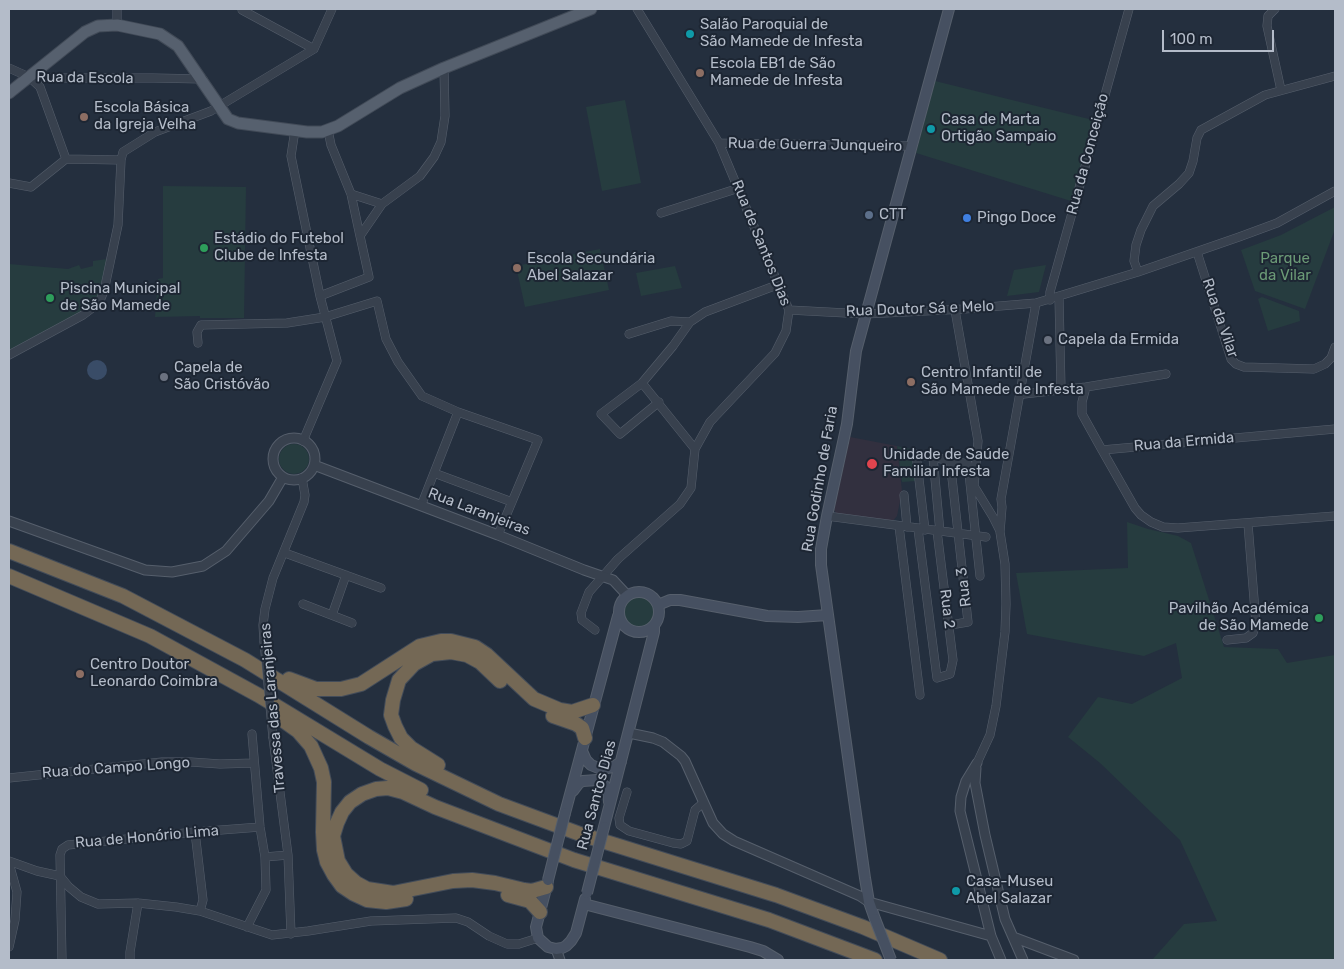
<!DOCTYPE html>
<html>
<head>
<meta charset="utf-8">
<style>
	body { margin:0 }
	#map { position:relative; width:1344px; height:969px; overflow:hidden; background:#242f3e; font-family:Rubik,sans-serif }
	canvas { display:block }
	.frame { position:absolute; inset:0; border:10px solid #b4bcc9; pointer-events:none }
	.scale { position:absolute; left:1162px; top:30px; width:112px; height:22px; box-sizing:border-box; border:2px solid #b4bcc9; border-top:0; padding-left:6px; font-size:15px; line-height:18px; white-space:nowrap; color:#b4bcc9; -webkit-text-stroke:4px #1d2633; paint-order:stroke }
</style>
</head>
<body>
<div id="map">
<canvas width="1344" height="969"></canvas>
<div class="frame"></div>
<div class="scale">100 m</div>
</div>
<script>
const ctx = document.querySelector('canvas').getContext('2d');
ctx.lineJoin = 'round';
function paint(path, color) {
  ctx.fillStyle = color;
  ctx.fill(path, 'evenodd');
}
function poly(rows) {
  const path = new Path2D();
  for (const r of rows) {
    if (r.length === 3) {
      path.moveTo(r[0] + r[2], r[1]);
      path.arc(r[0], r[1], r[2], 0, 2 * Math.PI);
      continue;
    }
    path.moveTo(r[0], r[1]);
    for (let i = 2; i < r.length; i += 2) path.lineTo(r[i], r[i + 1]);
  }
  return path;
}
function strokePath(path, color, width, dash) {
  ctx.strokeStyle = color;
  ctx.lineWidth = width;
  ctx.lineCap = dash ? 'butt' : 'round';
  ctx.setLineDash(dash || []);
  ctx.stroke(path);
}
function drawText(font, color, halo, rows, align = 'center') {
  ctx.font = font + ' Rubik,sans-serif';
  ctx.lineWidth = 4;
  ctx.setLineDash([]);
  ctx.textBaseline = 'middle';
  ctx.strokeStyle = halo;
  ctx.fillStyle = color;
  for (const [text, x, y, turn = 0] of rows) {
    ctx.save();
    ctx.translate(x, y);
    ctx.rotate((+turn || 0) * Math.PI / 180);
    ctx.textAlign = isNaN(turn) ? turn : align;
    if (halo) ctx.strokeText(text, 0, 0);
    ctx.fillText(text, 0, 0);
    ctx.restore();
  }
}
const medical = poly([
	[850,437,897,446,902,491,897,516,892,522,842,515,836,513,834,510]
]);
const green = poly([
	[935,81,1093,120,1071,201,916,153],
	[625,100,641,183,602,191,586,107],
	[163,186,246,187,244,318,200,318,200,316,155,317,158,279,163,278],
	[1335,207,1335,229,1305,309,1255,291,1241,250,1281,235],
	[600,249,609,290,525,307,516,266],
	[107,259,99,296,95,301,77,316,9,350,9,264,68,269,79,265,81,269,93,266,93,261],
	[1046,265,1039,292,1007,296,1014,270],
	[675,266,682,288,641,296,636,273],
	[1262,297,1299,311,1300,321,1268,331,1258,299],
	[294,459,15],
	[897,446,911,449,915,481,902,482],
	[1127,522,1148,529,1178,536,1191,543,1224,647,1278,649,1287,663,1335,655,1335,960,1152,960,1184,924,1217,921,1180,840,1100,763,1068,737,1098,697,1132,704,1182,678,1176,643,1144,656,1027,634,1016,573,1128,568],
	[639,612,16]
]);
const water = poly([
	[97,370,10]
]);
const minor = poly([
	[117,9,117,25],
	[1275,9,1268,16,1267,26,1281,90],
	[242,10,314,49],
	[9,68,29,77,49,78,153,78,203,79],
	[29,77,40,87,66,159],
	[295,130,291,156,320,296,337,361,303,441],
	[328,130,331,145,351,194,360,236],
	[719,143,911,146],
	[9,183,31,187,66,159,121,160],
	[351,194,382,204],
	[661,213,739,188],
	[1197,252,1231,359,1236,364,1244,367,1314,369,1325,364,1331,358,1335,347],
	[1138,272,1134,261,1136,245,1141,230,1153,206,1179,184,1189,173,1193,161,1197,138,1201,130,1265,95,1335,76],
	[320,296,369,277,360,236,382,204,420,176,434,157,441,142,445,116,444,68],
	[1059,297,1061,389],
	[1050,300,1050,292,1129,9],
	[789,310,865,314,964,309,1036,303,1138,272,1239,237,1277,223,1335,191],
	[955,310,978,441,974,486,993,517,1000,531],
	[629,334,671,321,690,322],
	[198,343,197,332,201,325,287,323,325,317,377,301,386,339,398,362,422,396,458,412,538,440,498,535],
	[9,355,83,315,99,303,104,291,118,225,121,160,123,152,155,132,211,111,314,49,332,9],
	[642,383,695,449],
	[1086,387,1082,402,1082,414,1102,450,1335,429],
	[1020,393,1024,394,1086,387,1166,374],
	[659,402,620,434,601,414,642,383,673,346,690,322,705,312,777,285],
	[1102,450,1135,508,1141,515,1151,522,1163,527,1178,528,1335,516],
	[933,457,940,532],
	[434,473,512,502],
	[904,495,907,527],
	[421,506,458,412],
	[827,516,986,537],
	[899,526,920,695],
	[918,529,937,678,950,674,953,660,937,531],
	[925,530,916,454,968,464,980,576],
	[285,553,381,588],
	[303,604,352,623],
	[332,615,346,575],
	[950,625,968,622,950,460],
	[595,630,582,620,581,613,589,592,618,559,680,504,691,488,695,449,710,422,775,353,786,331,789,310,719,143,637,9],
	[1227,640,1246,638,1253,633,1256,624,1248,524],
	[264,641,263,625,265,609,273,578,304,502,305,495,302,478],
	[252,734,260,827,265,857],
	[273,738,288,855,291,934],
	[977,763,990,735,996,706,1005,632,1006,604,1005,564,1000,532,1002,507,1001,499,1036,303],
	[9,778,162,762,191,762,220,764,254,763],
	[627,792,619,818,620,825,629,831,673,843,681,844,687,841,695,810,703,803],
	[195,832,203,900,200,911],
	[9,861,37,871,60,876,69,887,81,897,98,904,138,903,176,907,200,911,272,935,308,931,371,921,456,918,468,922,489,936,507,944,519,944,538,938],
	[9,863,17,892,15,920,9,947],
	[247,927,266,890,265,857,288,855],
	[62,960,60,855,62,849,68,845,195,832,260,827],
	[130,960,130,952,138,903]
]);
const tertiary = poly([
	[294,459,21],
	[314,465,498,535,584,570,613,580,627,595],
	[9,521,145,570,172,572,203,566,226,551,269,501,283,477],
	[629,733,653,738,663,742,681,756,685,761,713,823,723,834,734,841,860,896,869,902,991,936],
	[977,763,966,781,961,797,960,811,991,936,1001,960],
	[976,768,975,783,985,835,1005,919,1023,960],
	[1013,937,1074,960],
	[556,949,560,960]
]);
const secondary = poly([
	[639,612,20],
	[658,605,670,600,680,600,767,616,798,617,828,615],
	[582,751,586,760,591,765,601,769,613,767,621,762],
	[573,791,579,783,583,781,597,780,605,786,608,790,609,802],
	[565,813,618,616],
	[604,827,654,632,654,626],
	[548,881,536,927,538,938,548,947,556,949,562,948,566,946,571,941,576,933,585,899],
	[584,904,750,947,763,951,778,960],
	[875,919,869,902,865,878,821,565,821,549,827,516,847,424,856,351,949,9]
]);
const primary = poly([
	[9,93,85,32,98,26,117,25,160,34,178,46,228,119,238,123,307,132,322,132,338,126,400,88,444,68,591,9]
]);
const motorway = poly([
	[9,551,123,596,245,660,369,737,416,764,499,804,580,834,776,895,863,927,940,960],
	[9,576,150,636,258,695,380,769,421,790],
	[289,679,316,689,341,689,361,684,420,646,441,641,451,641,475,647,487,655,534,699,560,710,572,712,593,705],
	[277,716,298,731,311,746,321,768,324,782,323,832,324,850,327,862,334,875,342,886,354,894,367,900,386,902,406,899],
	[553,716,576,724,582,728,585,738],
	[438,765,411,748,401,738,395,726,391,715,393,700,399,680,414,664,432,654,451,652,467,655,480,662,500,681],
	[546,887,532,891,524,890,495,883,472,880,453,881,393,893,367,889,356,883,346,874,338,861,333,836,337,823,342,812,350,802,362,794,376,789,388,788,403,792,435,807,574,860,769,920,875,960],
	[508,895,530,901,540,912]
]);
const minorBridge = poly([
	[264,641,273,738]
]);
const secondaryBridge = poly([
	[548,880,565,813],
	[587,893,604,827],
	[875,919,891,960]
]);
const markers = [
	[690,34,5,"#0f9aa8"],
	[700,73,5,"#8d6e63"],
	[84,117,5,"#8d6e63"],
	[931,129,5,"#0f9aa8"],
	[869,215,5,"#5c6f8a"],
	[967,218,5,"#3f7fe0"],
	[204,248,5,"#2e9e5b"],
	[517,268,5,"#8d6e63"],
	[50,298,5,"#2e9e5b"],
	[1048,340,5,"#6b7280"],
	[164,377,5,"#6b7280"],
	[911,382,5,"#8d6e63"],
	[872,464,6,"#e0444e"],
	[1319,618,5,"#2e9e5b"],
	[80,674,5,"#8d6e63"],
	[956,891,5,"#0f9aa8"]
];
const poiNames = [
	["Salão Paroquial de",700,25],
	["São Mamede de Infesta",700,42],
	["Escola EB1 de São",710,64],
	["Mamede de Infesta",710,81],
	["Escola Básica",94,108],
	["da Igreja Velha",94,125],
	["Casa de Marta",941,120],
	["Ortigão Sampaio",941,137],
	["CTT",879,215],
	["Pingo Doce",977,218],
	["Estádio do Futebol",214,239],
	["Clube de Infesta",214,256],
	["Escola Secundária",527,259],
	["Abel Salazar",527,276],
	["Piscina Municipal",60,289],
	["de São Mamede",60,306],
	["Capela da Ermida",1058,340],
	["Capela de",174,368],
	["São Cristóvão",174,385],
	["Centro Infantil de",921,373],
	["São Mamede de Infesta",921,390],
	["Unidade de Saúde",883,455],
	["Familiar Infesta",883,472],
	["Pavilhão Académica",1309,609,"right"],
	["de São Mamede",1309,626,"right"],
	["Centro Doutor",90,665],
	["Leonardo Coimbra",90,682],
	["Casa-Museu",966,882],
	["Abel Salazar",966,899]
];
const streetNames = [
	["Rua da Escola",85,78,1],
	["Rua de Guerra Junqueiro",815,145,1],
	["Rua da Conceição",1088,154,-75],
	["Rua de Santos Dias",761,243,68],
	["Rua Doutor Sá e Melo",920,309,-2],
	["Rua da Vilar",1220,318,71],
	["Rua da Ermida",1184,442,-5],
	["Rua Godinho de Faria",820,479,-80],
	["Rua Laranjeiras",479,512,21],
	["Rua 3",964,587,-97],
	["Rua 2",947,609,83],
	["Travessa das Laranjeiras",273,708,-95],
	["Rua do Campo Longo",116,768,-4],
	["Rua Santos Dias",597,795,-75],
	["Rua de Honório Lima",147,837,-5]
];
const parkNames = [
	["Parque",1285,259],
	["da Vilar",1285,276]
];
paint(medical, '#32303f');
paint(green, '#263c3f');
paint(water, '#394c67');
strokePath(minor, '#565f6c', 9);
strokePath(tertiary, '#565f6c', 11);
strokePath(secondary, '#565f6c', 12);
strokePath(primary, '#414a57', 13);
strokePath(motorway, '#434c59', 16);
strokePath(minor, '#38414e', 8);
strokePath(tertiary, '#38414e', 9);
strokePath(secondary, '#465061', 10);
strokePath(primary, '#56606e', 11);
strokePath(motorway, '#746855', 14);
strokePath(minorBridge, '#565f6c', 9, []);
strokePath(secondaryBridge, '#565f6c', 12, []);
strokePath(minorBridge, '#38414e', 8);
strokePath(secondaryBridge, '#465061', 10);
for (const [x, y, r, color] of markers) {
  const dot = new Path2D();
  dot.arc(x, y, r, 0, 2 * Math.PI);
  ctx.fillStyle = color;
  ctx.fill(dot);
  strokePath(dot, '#1d2633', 2);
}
drawText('15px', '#b4bcc9', '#1d2633', poiNames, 'left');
drawText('15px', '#b4bcc9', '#1d2633', streetNames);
drawText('15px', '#6b9a76', '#1d2633', parkNames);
</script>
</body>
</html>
